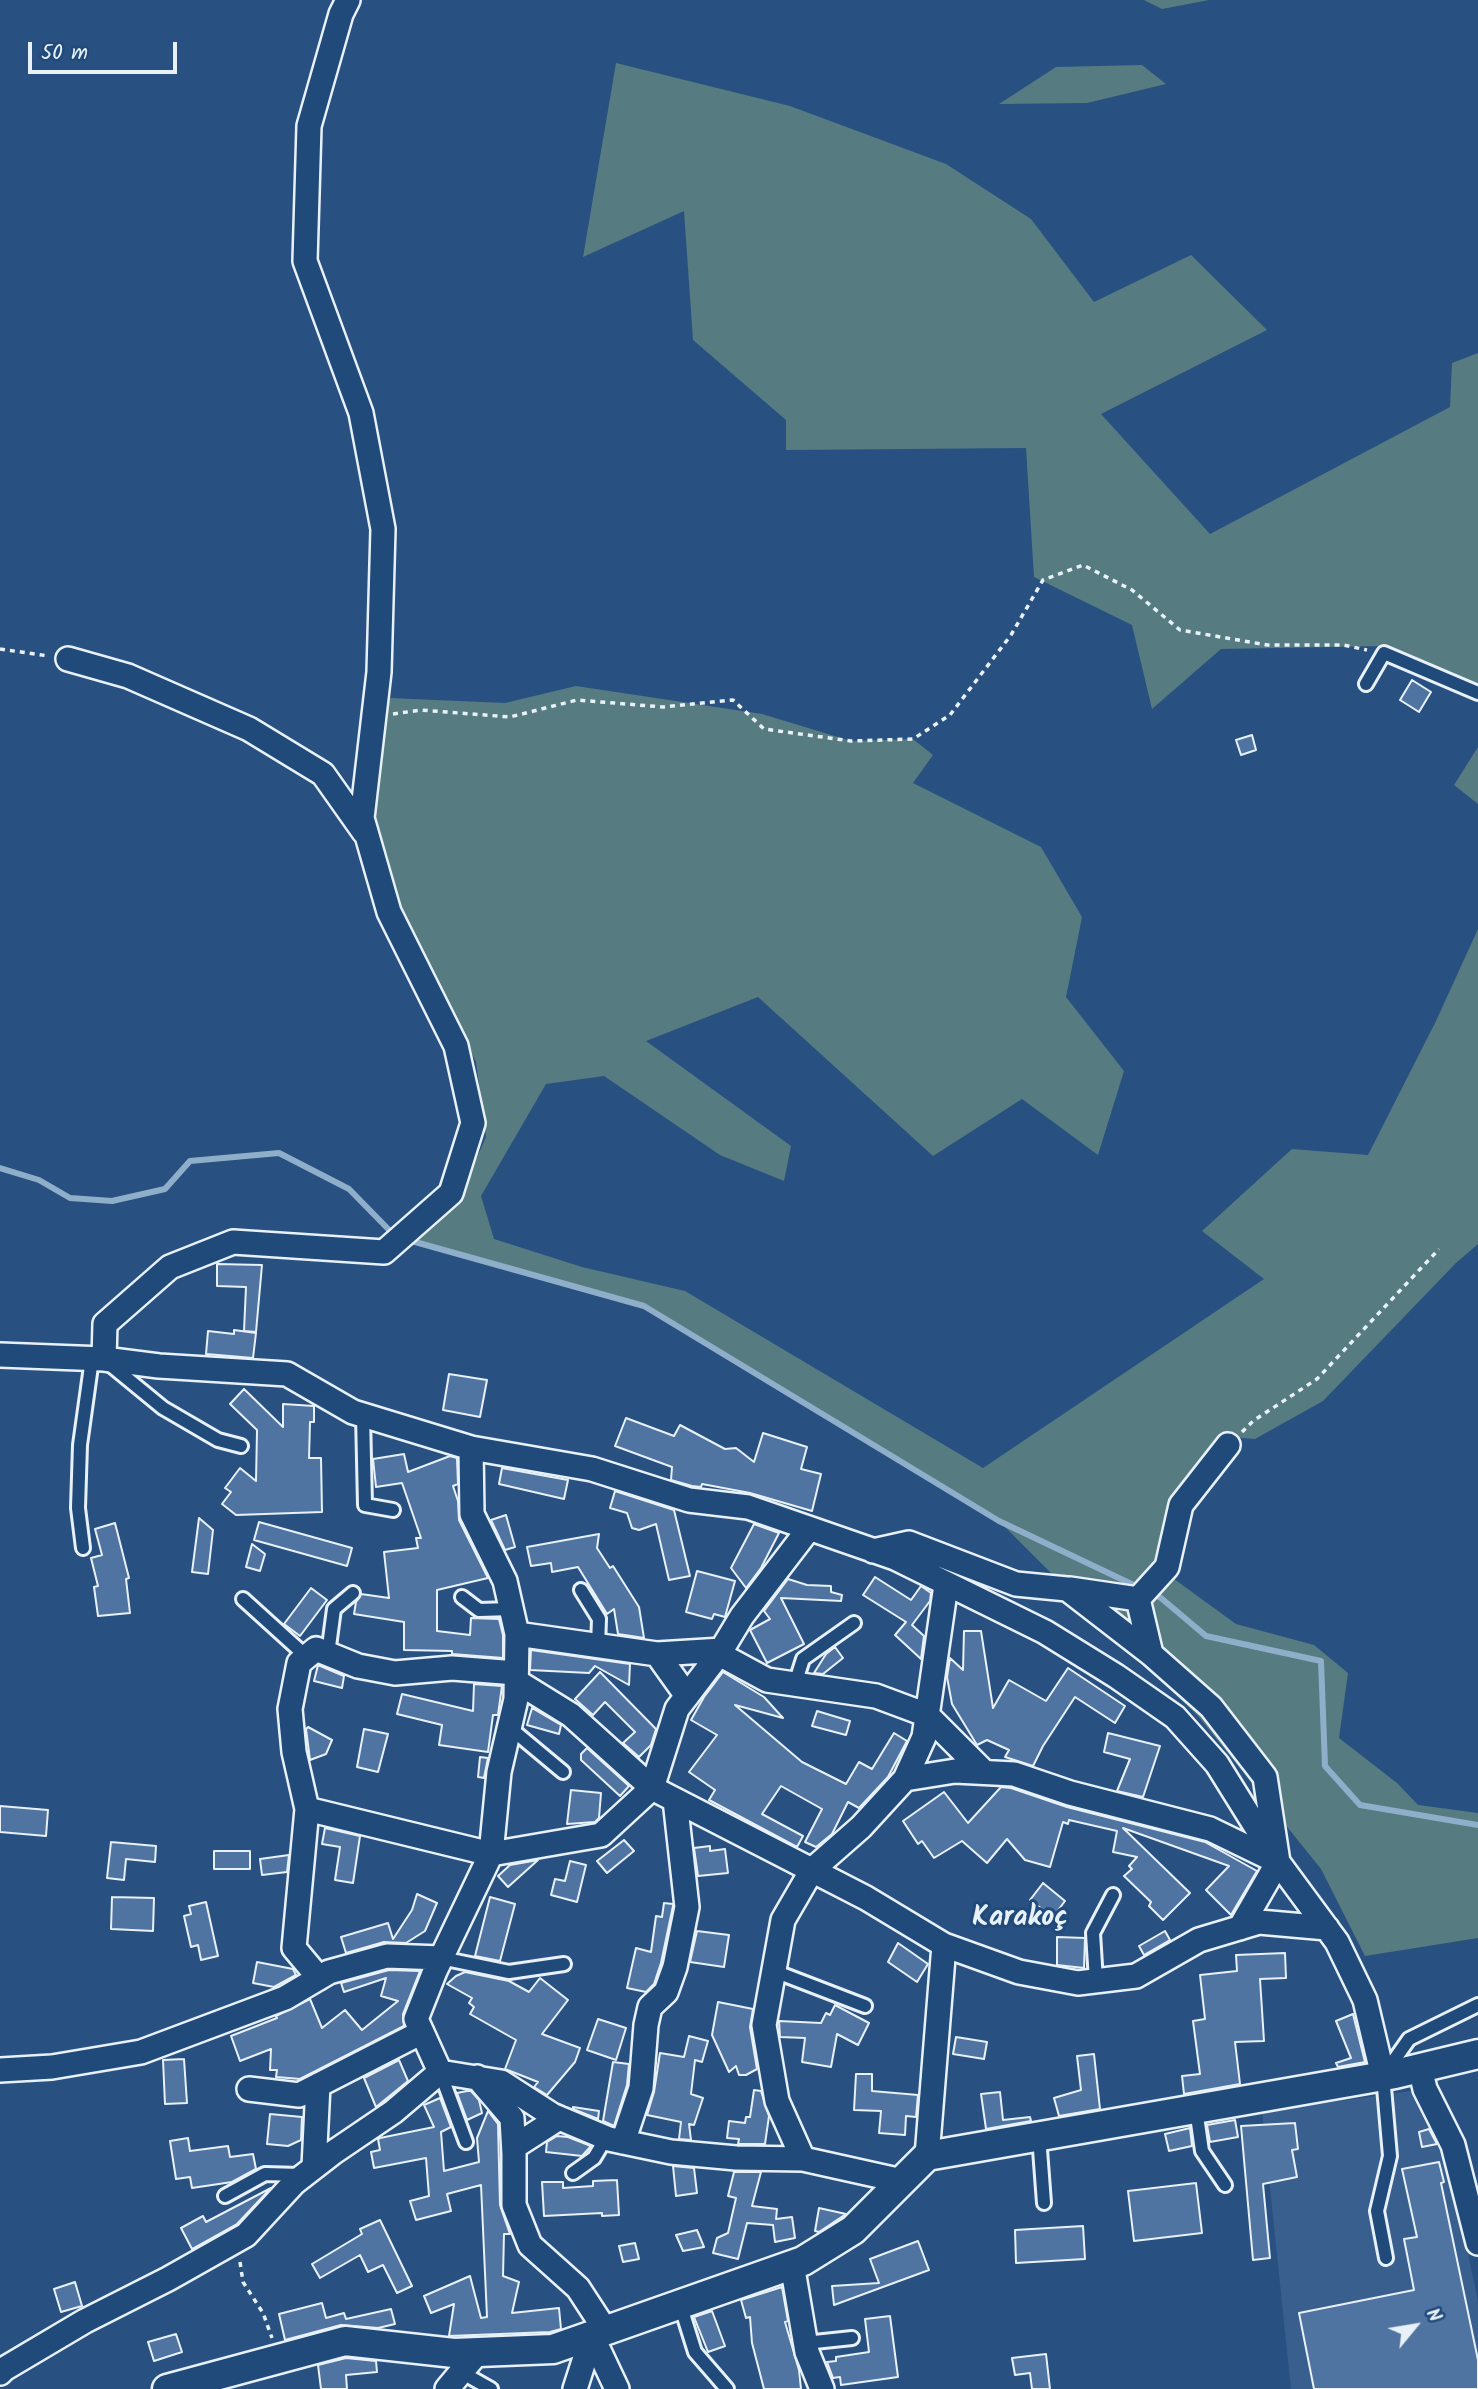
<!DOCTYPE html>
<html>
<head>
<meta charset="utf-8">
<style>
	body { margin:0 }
	#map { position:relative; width:1478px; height:2389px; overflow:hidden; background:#285181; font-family:Kalam,sans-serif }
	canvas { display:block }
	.north { position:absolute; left:1380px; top:2291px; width:70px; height:70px; -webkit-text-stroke:5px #1f4a7a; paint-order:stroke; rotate:60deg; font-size:19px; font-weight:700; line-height:28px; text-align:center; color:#e8f1f8 }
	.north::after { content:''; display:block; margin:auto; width:24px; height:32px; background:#e8f1f8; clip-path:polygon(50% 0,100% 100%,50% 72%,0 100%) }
	.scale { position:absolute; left:28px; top:42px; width:149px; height:32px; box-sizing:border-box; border:4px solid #e8f1f8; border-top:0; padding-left:9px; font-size:21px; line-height:24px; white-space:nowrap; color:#e8f1f8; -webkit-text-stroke:5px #1f4a7a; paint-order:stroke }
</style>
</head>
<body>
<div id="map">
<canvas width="1478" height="2389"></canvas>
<div class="north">N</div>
<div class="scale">50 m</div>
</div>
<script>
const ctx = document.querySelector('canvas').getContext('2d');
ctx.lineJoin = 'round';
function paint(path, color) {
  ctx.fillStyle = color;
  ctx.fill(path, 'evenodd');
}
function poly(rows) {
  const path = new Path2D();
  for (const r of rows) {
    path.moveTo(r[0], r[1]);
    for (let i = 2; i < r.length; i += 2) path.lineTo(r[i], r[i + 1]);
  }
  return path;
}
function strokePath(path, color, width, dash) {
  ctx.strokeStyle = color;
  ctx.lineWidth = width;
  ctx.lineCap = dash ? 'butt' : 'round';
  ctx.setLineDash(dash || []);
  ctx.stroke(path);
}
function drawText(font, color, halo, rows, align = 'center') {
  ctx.font = font + ' Kalam,sans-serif';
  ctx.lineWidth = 6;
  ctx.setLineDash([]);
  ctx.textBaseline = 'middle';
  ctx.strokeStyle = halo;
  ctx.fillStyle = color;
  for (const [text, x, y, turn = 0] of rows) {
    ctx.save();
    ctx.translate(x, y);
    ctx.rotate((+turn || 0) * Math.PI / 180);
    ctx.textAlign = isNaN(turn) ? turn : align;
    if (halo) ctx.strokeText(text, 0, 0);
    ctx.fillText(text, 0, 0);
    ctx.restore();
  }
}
const built = poly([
	[1425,2089,1447,2153,1478,2301,1478,2389,1291,2389,1262,2112]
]);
const green = poly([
	[1144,0,1209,0,1162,9],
	[616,63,790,106,946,164,1031,219,1094,302,1191,255,1267,330,1101,414,1210,534,1450,407,1452,363,1478,353,1478,687,1386,646,1221,649,1152,709,1132,625,1034,577,1026,448,786,450,786,420,693,340,684,211,583,257],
	[1142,65,1166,84,1087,103,999,104,1056,67],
	[576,686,762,714,851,741,913,739,933,755,913,783,1041,847,1082,917,1066,997,1124,1071,1098,1155,1022,1099,933,1156,758,997,646,1041,791,1146,784,1181,720,1155,604,1076,546,1084,481,1196,494,1239,582,1267,685,1291,983,1468,1264,1279,1202,1231,1292,1149,1368,1155,1436,1021,1478,929,1478,1244,1456,1263,1323,1401,1255,1439,1219,1436,1171,1503,1160,1564,1133,1590,1059,1581,999,1521,644,1306,409,1240,459,1198,486,1137,476,1062,403,915,374,827,382,721,389,698,505,703],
	[1478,747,1478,804,1454,785],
	[1170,1576,1236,1624,1314,1645,1348,1673,1339,1738,1397,1783,1418,1805,1478,1813,1478,1938,1365,1956,1321,1869,1198,1716,1067,1589,1138,1599]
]);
const stream = poly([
	[0,1168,39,1180,70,1198,112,1201,165,1189,190,1161,279,1153,349,1189,395,1236],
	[408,1240,644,1306,999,1521,1161,1598,1206,1636,1321,1661,1325,1766,1360,1805,1478,1825]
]);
const building = poly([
	[1412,680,1431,692,1419,712,1400,700,1412,680],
	[1252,735,1256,750,1241,755,1236,740,1252,735],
	[217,1264,262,1265,256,1332,244,1331,246,1287,217,1286,217,1264],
	[234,1330,256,1333,253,1358,206,1354,208,1331,234,1334,234,1330],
	[449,1374,487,1380,480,1417,443,1410,449,1374],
	[244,1389,283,1427,283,1404,314,1406,314,1422,310,1422,309,1458,321,1458,322,1512,236,1515,222,1504,231,1492,225,1488,240,1468,256,1481,257,1430,230,1404,244,1389],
	[626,1418,674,1436,680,1425,725,1449,736,1448,754,1462,763,1433,807,1447,801,1469,821,1474,812,1511,750,1493,702,1484,701,1487,692,1486,671,1480,672,1467,615,1446,626,1418],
	[404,1454,408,1472,450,1456,457,1458,458,1484,453,1486,458,1501,459,1520,488,1578,437,1590,437,1631,470,1635,471,1618,499,1619,503,1635,503,1658,452,1654,452,1651,404,1650,404,1622,354,1614,356,1602,361,1594,389,1598,384,1552,418,1548,416,1538,421,1538,402,1483,376,1487,373,1459,404,1454],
	[502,1468,568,1480,564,1499,499,1484,502,1468],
	[615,1491,674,1510,690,1576,669,1580,656,1524,639,1530,632,1528,627,1513,610,1508,615,1491],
	[506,1515,515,1547,505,1550,491,1520,506,1515],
	[199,1518,213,1530,208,1574,192,1572,199,1518],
	[259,1522,352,1548,347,1566,254,1540,259,1522],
	[115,1523,129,1578,126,1579,130,1613,98,1616,94,1587,98,1586,91,1558,102,1555,95,1529,115,1523],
	[754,1524,779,1533,761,1568,746,1588,731,1568,754,1524],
	[599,1534,597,1548,610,1568,613,1566,639,1607,644,1638,618,1634,614,1609,607,1614,578,1567,552,1572,551,1563,531,1566,527,1547,599,1534],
	[252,1544,265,1554,260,1571,246,1567,252,1544],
	[697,1571,735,1581,725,1617,714,1614,712,1619,686,1612,697,1571],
	[875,1577,911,1600,921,1586,931,1593,930,1601,912,1625,924,1636,921,1659,895,1635,906,1622,863,1595,875,1577],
	[788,1579,807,1585,831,1586,831,1592,842,1595,841,1601,781,1598,804,1644,767,1663,750,1630,770,1619,764,1611,788,1579],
	[311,1588,327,1600,300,1636,284,1624,311,1588],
	[964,1631,981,1631,993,1708,1009,1680,1046,1701,1068,1668,1125,1706,1115,1723,1075,1697,1043,1746,1033,1766,1005,1757,1009,1750,987,1740,977,1745,952,1704,947,1677,950,1658,963,1670,964,1631],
	[835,1647,843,1658,823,1674,814,1673,826,1654,835,1647],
	[531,1650,630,1664,629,1685,595,1666,589,1673,530,1670,531,1650],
	[318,1665,344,1676,342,1688,314,1681,318,1665],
	[600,1672,656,1729,651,1745,639,1757,623,1743,635,1732,605,1702,593,1715,575,1699,600,1672],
	[723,1672,764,1697,783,1718,735,1705,802,1762,846,1784,859,1762,872,1769,894,1733,907,1741,888,1777,859,1808,848,1802,832,1834,816,1847,805,1842,822,1809,781,1786,762,1814,803,1836,797,1847,709,1800,715,1790,689,1772,717,1735,691,1720,704,1697,723,1672],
	[474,1684,502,1686,498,1715,493,1715,488,1752,439,1745,442,1725,397,1714,402,1694,473,1711,474,1684],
	[532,1708,561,1725,559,1734,527,1725,532,1708],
	[817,1711,850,1721,846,1735,812,1726,817,1711],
	[308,1727,332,1740,326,1754,310,1760,306,1729,308,1727],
	[364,1729,388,1734,378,1772,357,1767,364,1729],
	[1108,1733,1160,1746,1143,1797,1117,1791,1130,1759,1104,1752,1108,1733],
	[587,1748,629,1786,620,1796,581,1760,581,1754,587,1748],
	[480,1757,488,1758,484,1778,478,1777,480,1757],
	[1001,1787,1011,1788,1067,1807,1205,1842,1257,1871,1231,1915,1206,1890,1229,1866,1123,1828,1190,1893,1163,1920,1149,1906,1151,1902,1124,1876,1132,1869,1129,1866,1137,1857,1113,1852,1117,1831,1069,1820,1068,1824,1063,1822,1050,1867,1025,1860,1007,1839,987,1863,962,1841,934,1858,922,1841,918,1844,903,1821,944,1792,968,1823,1001,1787],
	[571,1790,601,1793,599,1818,595,1822,567,1824,571,1790],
	[0,1806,48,1810,46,1836,0,1832,0,1806],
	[325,1828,360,1836,353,1883,335,1880,340,1847,322,1844,325,1828],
	[624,1840,634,1851,607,1873,597,1861,624,1840],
	[111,1842,156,1846,155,1862,126,1859,124,1880,107,1878,111,1842],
	[710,1846,710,1851,725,1849,728,1873,698,1876,694,1848,710,1846],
	[214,1851,250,1851,250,1869,214,1869,214,1851],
	[289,1855,287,1872,262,1875,260,1859,289,1855],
	[538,1860,508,1887,498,1876,510,1865,538,1860],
	[570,1861,586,1865,577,1902,551,1895,555,1879,565,1881,570,1861],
	[1043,1883,1065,1901,1053,1917,1030,1900,1043,1883],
	[417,1894,437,1903,425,1931,406,1943,384,1942,346,1953,341,1937,388,1923,393,1939,412,1910,417,1894],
	[112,1897,154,1898,153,1931,111,1929,112,1897],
	[490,1897,515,1904,500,1961,475,1956,490,1897],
	[206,1902,218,1956,201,1960,198,1945,191,1947,184,1916,191,1914,189,1906,206,1902],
	[664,1903,673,1904,673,1906,661,1963,654,1984,646,1992,627,1988,636,1948,651,1952,656,1916,662,1917,664,1903],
	[697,1931,729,1935,724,1967,690,1962,697,1931],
	[1165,1931,1170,1940,1144,1955,1139,1946,1165,1931],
	[1057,1937,1085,1938,1084,1968,1057,1965,1057,1937],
	[898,1943,928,1964,917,1982,888,1962,898,1943],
	[1285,1953,1286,1978,1260,1979,1264,2041,1235,2042,1240,2084,1184,2094,1182,2076,1200,2074,1193,2021,1205,2019,1200,1975,1237,1971,1236,1955,1285,1953],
	[257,1962,293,1969,296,1975,274,1987,253,1983,257,1962],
	[389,1970,420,1971,403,2014,404,2026,300,2079,276,2077,277,2070,270,2070,271,2049,240,2061,231,2036,277,2018,276,2016,310,1999,322,2028,345,2010,362,2030,398,2001,381,1996,386,1978,344,1992,341,1983,389,1970],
	[465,1972,509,1981,529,1992,540,1978,568,2000,542,2034,580,2048,575,2062,547,2095,534,2087,538,2082,505,2069,516,2040,470,2014,474,2007,469,2003,472,1998,447,1984,456,1976,465,1972],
	[718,2002,753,2009,750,2027,757,2069,746,2075,739,2075,736,2066,729,2072,712,2035,718,2002],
	[835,2005,869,2023,858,2045,837,2034,831,2067,802,2062,805,2038,780,2037,779,2021,821,2023,826,2013,830,2015,835,2005],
	[1353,2014,1365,2062,1338,2067,1336,2063,1351,2058,1336,2021,1353,2014],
	[598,2019,626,2028,616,2060,587,2050,598,2019],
	[689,2036,708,2041,702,2062,695,2060,691,2094,703,2098,694,2125,689,2124,691,2140,679,2139,681,2122,647,2115,654,2092,660,2053,684,2057,689,2036],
	[956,2037,987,2042,984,2059,953,2054,956,2037],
	[1094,2054,1100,2109,1059,2116,1054,2098,1081,2090,1077,2056,1094,2054],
	[184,2059,187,2103,165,2104,163,2060,184,2059],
	[399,2060,408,2081,376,2107,364,2078,399,2060],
	[613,2062,629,2064,627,2085,614,2126,603,2121,613,2062],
	[856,2074,872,2074,872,2091,918,2095,916,2117,906,2116,905,2135,879,2133,881,2111,854,2110,856,2074],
	[754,2090,761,2091,769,2116,765,2144,738,2144,739,2139,727,2138,729,2121,745,2123,746,2117,750,2117,754,2090],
	[467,2091,471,2091,479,2100,482,2113,467,2120,457,2093,467,2091],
	[1000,2092,1003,2120,1030,2117,1031,2121,986,2129,981,2094,1000,2092],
	[440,2098,451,2127,441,2132,444,2171,479,2162,477,2138,488,2111,498,2124,500,2205,510,2234,504,2234,503,2276,519,2282,512,2313,559,2308,561,2329,550,2332,449,2336,454,2304,431,2313,424,2296,470,2276,481,2318,487,2317,481,2185,447,2194,451,2211,416,2220,410,2201,429,2196,426,2158,374,2168,371,2152,380,2150,378,2139,380,2138,434,2127,424,2105,440,2098],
	[573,2107,599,2111,598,2119,573,2109,573,2107],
	[270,2114,302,2117,301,2140,288,2146,267,2144,270,2114],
	[1235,2120,1238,2137,1210,2142,1207,2125,1235,2120],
	[1295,2123,1298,2149,1292,2150,1297,2177,1263,2184,1270,2258,1253,2260,1241,2126,1295,2123],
	[1190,2128,1192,2146,1169,2151,1165,2134,1190,2128],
	[1429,2129,1437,2144,1422,2147,1419,2132,1429,2129],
	[557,2136,568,2137,591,2146,582,2156,546,2152,547,2142,557,2136],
	[188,2138,190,2151,228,2146,230,2157,253,2154,256,2169,232,2182,192,2188,190,2177,176,2179,170,2141,188,2138],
	[1439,2162,1444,2182,1441,2183,1478,2360,1478,2389,1314,2389,1299,2313,1414,2290,1404,2239,1417,2237,1402,2169,1439,2162],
	[673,2166,694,2168,697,2193,676,2196,673,2166],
	[734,2172,761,2172,752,2206,777,2209,776,2219,792,2217,795,2238,775,2242,773,2225,747,2223,738,2259,713,2253,717,2238,728,2233,736,2198,728,2196,734,2172],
	[617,2180,619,2215,602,2216,602,2213,544,2216,542,2182,563,2182,563,2188,593,2186,593,2181,617,2180],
	[1196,2183,1202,2233,1134,2241,1128,2191,1196,2183],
	[271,2188,237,2224,192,2249,181,2228,203,2216,206,2222,271,2188],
	[819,2208,846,2214,819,2232,815,2231,819,2208],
	[380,2220,412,2286,397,2293,383,2265,368,2272,360,2255,320,2278,312,2264,362,2234,360,2229,380,2220],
	[1083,2226,1085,2259,1016,2263,1015,2230,1083,2226],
	[697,2230,704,2247,683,2251,676,2235,697,2230],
	[918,2241,929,2270,834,2305,832,2286,879,2283,870,2259,918,2241],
	[635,2243,639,2259,623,2262,619,2246,635,2243],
	[75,2282,82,2306,61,2312,54,2289,75,2282],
	[782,2287,788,2321,785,2322,799,2370,801,2389,764,2389,752,2343,750,2317,746,2318,741,2300,782,2287],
	[322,2303,326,2318,344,2313,346,2319,391,2309,395,2324,378,2328,341,2325,285,2340,279,2314,322,2303],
	[712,2311,725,2346,708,2352,694,2317,712,2311],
	[890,2316,898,2377,841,2385,840,2377,833,2378,827,2362,836,2361,836,2357,869,2352,865,2319,890,2316],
	[176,2334,182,2352,154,2361,148,2342,176,2334],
	[1046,2354,1050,2389,1032,2389,1030,2373,1015,2375,1012,2358,1046,2354],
	[346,2358,376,2361,377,2372,346,2375,347,2389,321,2389,318,2365,346,2358]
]);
const path = poly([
	[0,649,49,656],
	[393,714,421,710,510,717,577,700,663,707,733,700,764,729,851,741,913,739,950,715,1011,635,1043,580,1083,565,1132,590,1180,630,1267,645,1343,645,1367,650],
	[1242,1432,1253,1421,1317,1379,1439,1249],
	[240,2262,243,2282,263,2313,272,2338]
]);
const service = poly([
	[1366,684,1384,653,1478,693],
	[107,1362,163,1408,218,1440,241,1446],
	[363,1415,365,1505,393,1510],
	[83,1548,78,1508,80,1445,92,1359],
	[581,1590,599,1619,598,1646],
	[462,1597,479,1610,511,1609],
	[243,1599,307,1657],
	[328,1654,334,1609,353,1593],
	[795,1684,803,1659,854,1623],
	[509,1727,563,1772],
	[441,1958,509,1972,564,1964],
	[774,1971,865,2006],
	[1096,1981,1093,1933,1113,1895],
	[440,2072,466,2142],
	[1196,2109,1202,2151,1225,2185],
	[1039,2136,1044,2203],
	[573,2173,594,2158,606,2138],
	[225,2196,265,2174,300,2175],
	[1386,2258,1377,2211,1390,2156,1383,2076,1409,2039,1478,2005],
	[680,2304,695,2352,727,2389],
	[805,2343,852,2338],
	[461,2372,491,2389]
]);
const minor = poly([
	[68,659,128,676,249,729,323,774,364,832],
	[0,1355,104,1359,159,1366,287,1374,353,1412,471,1448,592,1469,689,1500,748,1507,895,1558,1045,1632,1116,1676,1175,1717,1217,1764,1278,1862,1337,1942,1365,2000,1383,2076],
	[104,1359,105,1324,170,1267,233,1242,384,1252,451,1193,473,1123,456,1046,389,912,362,818,379,672,383,529,361,413,305,261,309,126,341,14,348,0],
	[873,1551,909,1543,1016,1584,1067,1589,1151,1654,1211,1707,1265,1777,1278,1862,1240,1928],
	[1070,1589,1138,1599,1167,1567,1181,1505,1228,1445],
	[1138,1599,1151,1654],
	[517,1634,657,1654],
	[719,1654,767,1680,876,1696,927,1715,984,1772],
	[516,1681,571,1715,652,1788,866,1898,944,1945,1019,1972,1078,1983,1136,1976,1199,1940,1259,1922,1327,1928],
	[687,1696,657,1654,722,1650],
	[905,1779,955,1771,1014,1774,1070,1793,1210,1829,1278,1862],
	[307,1809,491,1854,601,1835,652,1788,677,1709,719,1654,742,1616,808,1530],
	[319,1978,294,1948,307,1809,294,1752,290,1709,299,1663,316,1649,358,1666,395,1673,452,1668,516,1673],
	[1420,2068,1425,2089,1453,2145,1478,2243],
	[0,2070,52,2067,141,2052,285,1998,329,1972,387,1956,441,1958],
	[440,2072,416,2019,435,1971,491,1854,499,1772,516,1699,517,1634,505,1581,472,1514,471,1448],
	[477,2077,512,2118,514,2154,514,2205,530,2245,578,2288,606,2331],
	[249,2089,299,2095,422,2032],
	[623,2142,641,2088,646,2025,650,2007,666,1992,675,1967,687,1907,675,1800],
	[514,2147,559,2118],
	[927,2156,944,1945],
	[803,2159,777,2101,764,2025,783,1920,812,1870,861,1827,905,1779,924,1737,946,1585],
	[314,2167,318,2085],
	[792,2264,807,2352,822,2389],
	[592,2336,617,2389],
	[0,2373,4,2369,85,2321,168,2279,246,2235,294,2183,334,2152,393,2112,440,2072,501,2082,552,2115,609,2139,671,2152,736,2158,803,2159,902,2181],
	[447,2389,478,2352],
	[575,2389,592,2336]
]);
const tertiary = poly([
	[167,2389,345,2341,454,2353,553,2349,803,2261,853,2230,927,2156,1395,2074,1478,2054]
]);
const quarterNames = [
	["Karakoç",1020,1920]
];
paint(built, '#385f8d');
paint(green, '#567b81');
strokePath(stream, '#8faec9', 6);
paint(building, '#5074a1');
strokePath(building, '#e8f1f8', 2);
strokePath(service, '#e8f1f8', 18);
strokePath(minor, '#e8f1f8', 28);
strokePath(tertiary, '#e8f1f8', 33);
strokePath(path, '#e8f1f8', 3.5, [5, 5]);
strokePath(service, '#1f4a7a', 12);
strokePath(minor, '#1f4a7a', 23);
strokePath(tertiary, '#1f4a7a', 28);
drawText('bold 28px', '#e8f1f8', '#1f4a7a', quarterNames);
</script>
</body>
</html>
